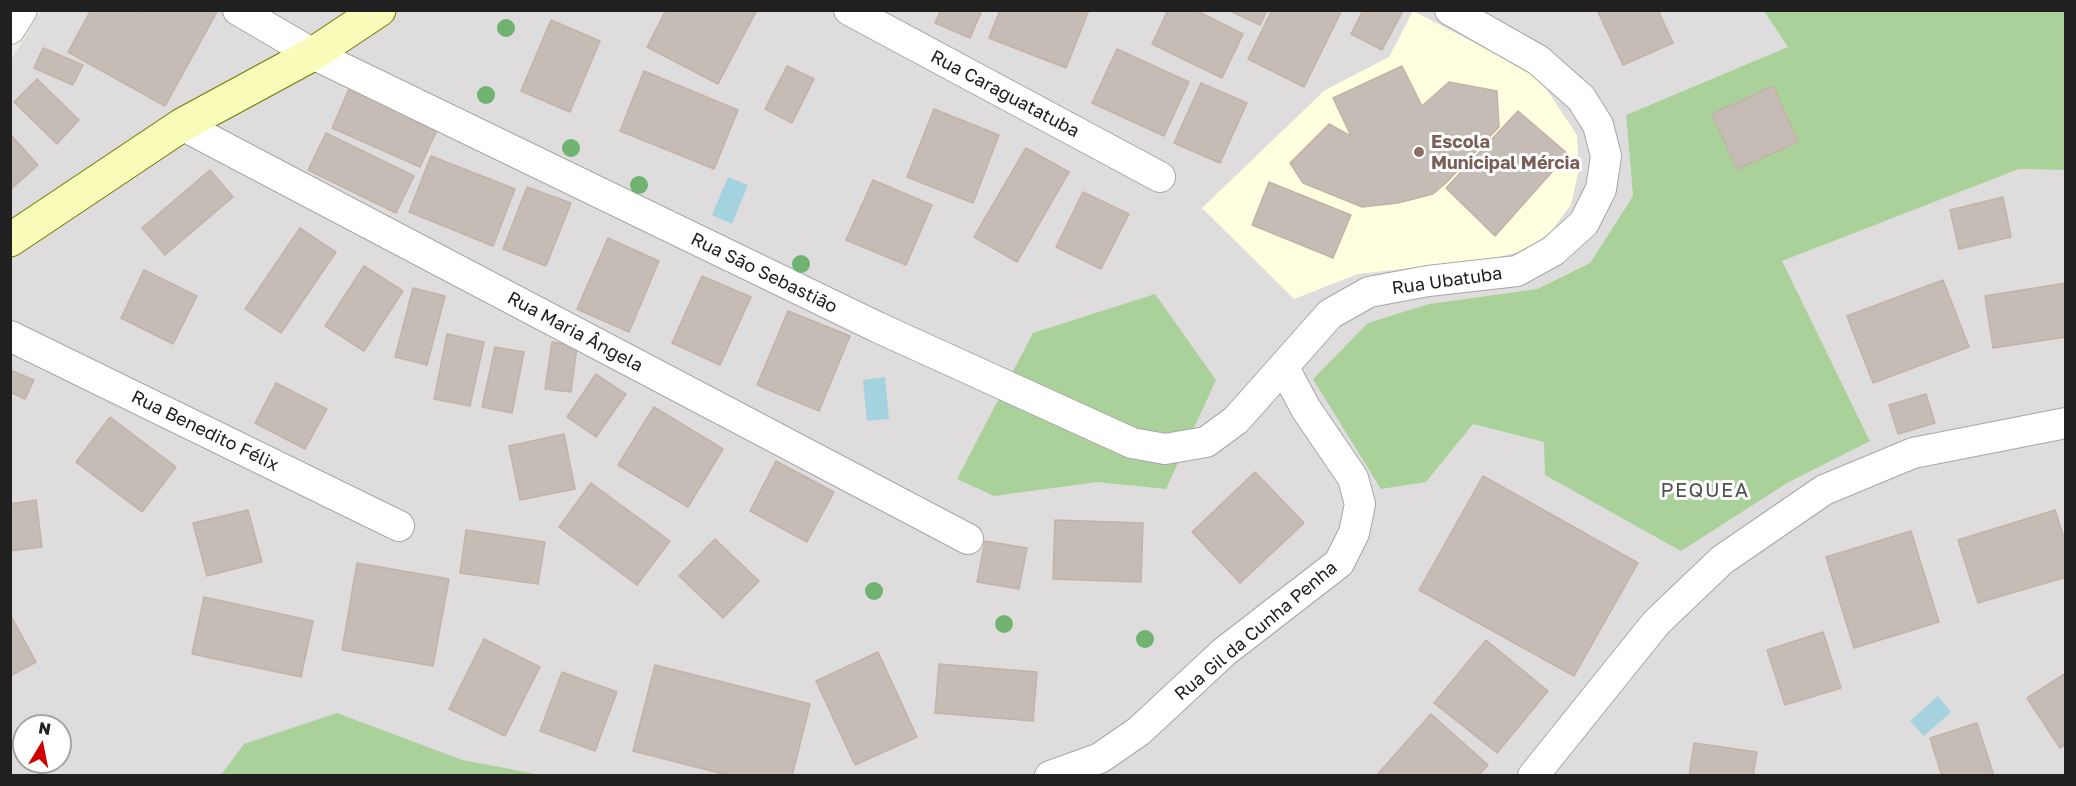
<!DOCTYPE html>
<html>
<head>
<meta charset="utf-8">
<style>
	body { margin:0 }
	#map { position:relative; width:2076px; height:786px; overflow:hidden; background:#f0ede6; font-family:"Golos Text",sans-serif }
	canvas { display:block }
	.frame { position:absolute; inset:0; border:12px solid #202020; pointer-events:none }
	.north { position:absolute; left:12px; top:714px; width:60px; height:60px; box-sizing:border-box; background:#fff; border:2px solid #a6a6a6; border-radius:50%; rotate:10deg; font-size:16px; font-weight:700; line-height:24px; text-align:center; color:#202020 }
	.north::after { content:''; display:block; margin:auto; width:21px; height:27px; background:#cf0000; clip-path:polygon(50% 0,100% 100%,50% 72%,0 100%) }
</style>
</head>
<body>
<div id="map">
<canvas width="2076" height="786"></canvas>
<div class="frame"></div>
<div class="north">N</div>
</div>
<script>
const ctx = document.querySelector('canvas').getContext('2d');
ctx.lineJoin = 'round';
function paint(path, color) {
  ctx.fillStyle = color;
  ctx.fill(path, 'evenodd');
}
function poly(rows) {
  const path = new Path2D();
  for (const r of rows) {
    path.moveTo(r[0], r[1]);
    for (let i = 2; i < r.length; i += 2) path.lineTo(r[i], r[i + 1]);
  }
  return path;
}
function strokePath(path, color, width, dash) {
  ctx.strokeStyle = color;
  ctx.lineWidth = width;
  ctx.lineCap = dash ? 'butt' : 'round';
  ctx.setLineDash(dash || []);
  ctx.stroke(path);
}
function drawText(font, color, halo, rows, align = 'center') {
  ctx.font = font + ' "Golos Text",sans-serif';
  ctx.lineWidth = 6;
  ctx.setLineDash([]);
  ctx.textBaseline = 'middle';
  ctx.strokeStyle = halo;
  ctx.fillStyle = color;
  for (const [text, x, y, turn = 0] of rows) {
    ctx.save();
    ctx.translate(x, y);
    ctx.rotate((+turn || 0) * Math.PI / 180);
    ctx.textAlign = isNaN(turn) ? turn : align;
    if (halo) ctx.strokeText(text, 0, 0);
    ctx.fillText(text, 0, 0);
    ctx.restore();
  }
}
const residential = poly([
	[42,10,1764,11,1789,47,1626,115,1633,196,1590,263,1537,289,1429,304,1426,482,1472,424,1544,442,1787,483,1870,440,1781,261,2019,169,2065,170,2065,775,11,775,10,61],
	[24,726,60,726,60,762,24,762]
]);
const education = poly([
	[1413,11,1537,75,1577,135,1579,169,1571,205,1552,230,1529,249,1491,259,1358,274,1294,299,1202,208,1325,90,1389,57]
]);
const forest = poly([
	[1764,11,2065,11,2065,170,2019,169,1782,261,1870,441,1787,483,1681,551,1545,475,1544,442,1473,424,1426,482,1381,489,1313,379,1368,323,1429,304,1537,289,1590,263,1633,196,1626,115,1788,47],
	[1155,294,1216,380,1166,489,1097,482,994,496,957,479,1033,333],
	[337,713,462,760,541,775,221,775,244,744]
]);
const water = poly([
	[728,177,748,185,732,224,712,215],
	[885,377,889,419,867,421,863,380],
	[1938,696,1951,712,1924,736,1910,721]
]);
const building = poly([
	[91,10,135,10,138,12,139,10,218,10,165,106,68,52,91,10],
	[666,10,757,10,718,84,647,47,666,10],
	[941,10,982,10,970,38,935,23,941,10],
	[1000,10,1089,10,1066,68,989,38,1000,10],
	[1168,10,1195,10,1243,34,1222,78,1152,44,1168,10],
	[1228,10,1267,10,1260,25,1228,10],
	[1272,10,1342,10,1304,87,1248,59,1272,10],
	[1363,10,1403,11,1382,50,1351,34,1363,10],
	[1597,10,1658,10,1673,43,1623,65,1597,10],
	[551,20,600,41,570,112,521,91,551,20],
	[43,48,83,65,73,85,34,68,43,48],
	[1117,49,1189,82,1164,136,1092,103,1117,49],
	[787,66,814,79,792,123,765,109,787,66],
	[1402,66,1422,106,1449,82,1497,91,1499,127,1446,183,1433,194,1398,203,1362,207,1303,183,1290,163,1329,124,1351,136,1333,98,1402,66],
	[644,71,738,110,714,169,620,131,644,71],
	[37,79,79,120,57,144,14,102,37,79],
	[1201,83,1247,103,1220,163,1174,143,1201,83],
	[1773,86,1798,142,1737,169,1712,114,1773,86],
	[349,89,438,128,420,167,332,128,349,89],
	[934,109,999,135,973,203,907,177,934,109],
	[1518,111,1568,154,1495,236,1446,188,1518,111],
	[326,133,414,176,396,213,308,170,326,133],
	[10,134,38,165,10,190,10,134],
	[1026,148,1069,172,1017,262,974,237,1026,148],
	[431,156,515,189,493,246,409,212,431,156],
	[210,170,233,197,165,255,142,228,210,170],
	[873,180,932,205,906,265,846,240,873,180],
	[1269,182,1351,215,1333,258,1252,225,1269,182],
	[527,187,571,203,546,266,503,249,527,187],
	[1083,192,1129,214,1101,269,1056,247,1083,192],
	[2003,197,2011,237,1959,249,1950,210,2003,197],
	[300,228,336,252,281,333,245,309,300,228],
	[608,238,659,261,629,332,577,309,608,238],
	[364,266,403,291,364,351,325,326,364,266],
	[144,270,197,296,173,344,121,318,144,270],
	[702,276,751,297,720,365,672,343,702,276],
	[1943,280,1969,347,1873,383,1847,316,1943,280],
	[2066,283,2066,337,1993,348,1985,296,2066,283],
	[413,288,445,296,427,365,395,357,413,288],
	[788,311,850,336,819,411,757,385,788,311],
	[447,334,484,342,470,406,434,399,447,334],
	[552,342,577,346,571,392,545,389,552,342],
	[495,347,524,352,512,413,482,407,495,347],
	[10,370,34,380,25,399,10,392,10,370],
	[596,374,626,394,596,437,567,417,596,374],
	[276,383,327,409,305,449,255,423,276,383],
	[1926,394,1935,423,1898,434,1889,405,1926,394],
	[654,407,723,449,688,507,618,465,654,407],
	[110,417,176,467,142,512,76,462,110,417],
	[564,434,575,489,520,500,509,446,564,434],
	[776,461,834,492,807,542,750,511,776,461],
	[1255,472,1304,523,1240,583,1192,532,1255,472],
	[1483,476,1638,563,1574,676,1419,590,1483,476],
	[591,483,670,541,637,585,559,527,591,483],
	[36,500,42,547,10,551,10,504,36,500],
	[248,510,262,562,207,576,193,523,248,510],
	[2055,510,2066,544,2066,577,1978,603,1958,540,2055,510],
	[1055,520,1143,523,1141,582,1053,579,1055,520],
	[466,530,545,542,538,584,460,573,466,530],
	[1911,531,1939,622,1854,648,1826,557,1911,531],
	[715,539,759,581,723,618,679,576,715,539],
	[985,541,1027,548,1019,589,977,582,985,541],
	[357,563,449,579,433,666,342,650,357,563],
	[204,597,313,621,301,677,192,654,204,597],
	[10,614,36,662,10,676,10,614],
	[1823,632,1841,688,1785,705,1767,650,1823,632],
	[484,639,540,667,505,736,449,709,484,639],
	[1486,640,1548,691,1497,753,1434,703,1486,640],
	[878,652,917,737,855,765,816,681,878,652],
	[939,664,1037,672,1033,721,935,713,939,664],
	[655,665,810,704,792,776,731,776,633,751,655,665],
	[562,672,617,692,595,751,540,731,562,672],
	[2066,673,2066,744,2060,748,2027,698,2066,673],
	[1431,714,1488,765,1478,776,1376,776,1431,714],
	[1977,723,1994,776,1942,776,1930,738,1977,723],
	[1694,743,1757,752,1753,776,1689,776,1694,743]
]);
const street = poly([
	[238,10,313,54,877,327,1132,443,1165,449,1206,442,1236,420,1330,314,1369,292,1428,281,1517,271,1553,251,1584,223,1601,189,1606,156,1598,125,1581,98,1538,60,1450,10],
	[849,10,1160,177],
	[10,29,22,10],
	[182,125,968,539],
	[10,336,399,526],
	[1050,776,1100,758,1139,731,1224,652,1339,563,1354,533,1360,504,1353,478,1306,409,1284,368],
	[1533,776,1656,623,1722,560,1824,490,1913,453,2066,423]
]);
const secondary = poly([
	[10,240,182,125,313,54,379,10]
]);
const trees = [
	[506,28],
	[486,95],
	[571,148],
	[639,185],
	[801,264],
	[874,591],
	[1004,624],
	[1145,639]
];
const markers = [
	[1419,152,6,"#8d6e63"]
];
const streetNames = [
	["Rua Caraguatatuba",1005,94,28],
	["Rua São Sebastião",764,273,26],
	["Rua Ubatuba",1447,281,-8],
	["Rua Maria Ângela",575,332,28],
	["Rua Benedito Félix",205,431,26],
	["Rua Gil da Cunha Penha",1256,631,-40]
];
const educationNames = [
	["Escola",1431,142],
	["Municipal Mércia",1431,163]
];
const neighbourhoodNames = [
	["PEQUEA",1705,491]
];
paint(residential, '#dedcdc');
paint(education, '#ffffe0');
paint(forest, '#aad199');
paint(water, '#a5d2df');
paint(building, '#c5bcb5');
strokePath(building, '#c3b3a7', 1.5);
strokePath(street, '#a7a7a7', 32);
strokePath(secondary, '#6f7c01', 35);
strokePath(street, '#fff', 30);
strokePath(secondary, '#f8fcb8', 33);
ctx.fillStyle = '#70b371';
for (const [x, y] of trees) {
  ctx.beginPath();
  ctx.arc(x, y, 9, 0, 2 * Math.PI);
  ctx.fill();
}
for (const [x, y, r, color] of markers) {
  const dot = new Path2D();
  dot.arc(x, y, r, 0, 2 * Math.PI);
  ctx.fillStyle = color;
  ctx.fill(dot);
  strokePath(dot, '#fff', 2);
}
drawText('18px', '#202020', '#fff', streetNames);
drawText('bold 18px', '#785e54', '#fff', educationNames, 'left');
ctx.letterSpacing = '1.5px';
drawText('20px', '#535353', '#fff', neighbourhoodNames);
ctx.letterSpacing = '0px';
</script>
</body>
</html>
